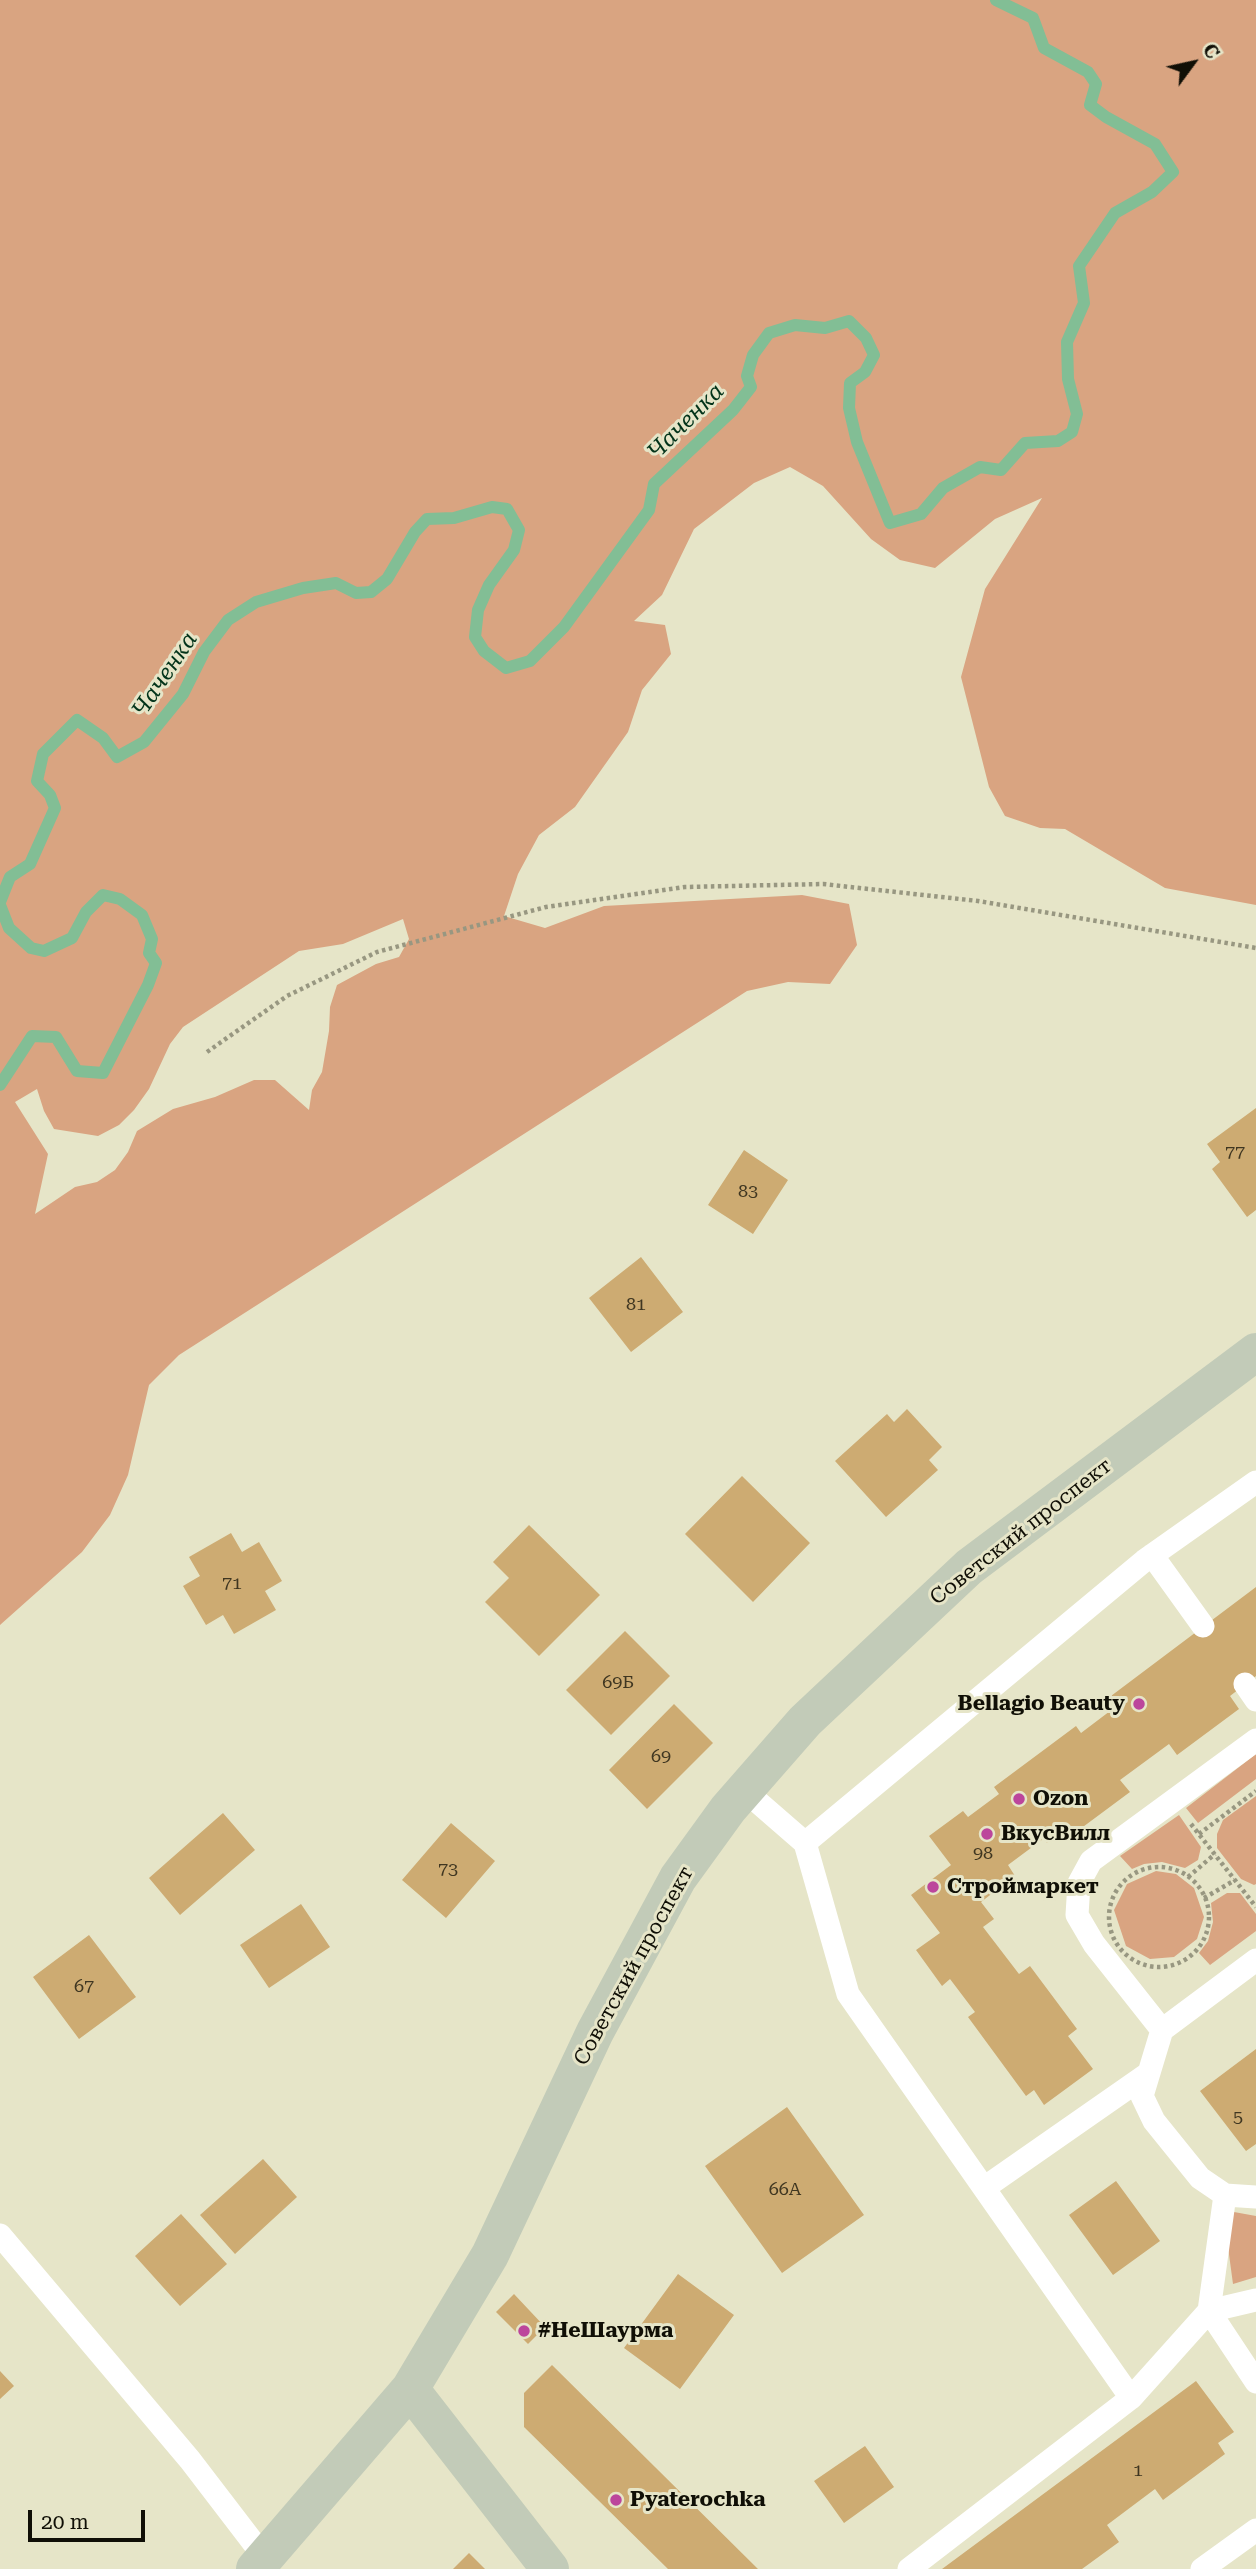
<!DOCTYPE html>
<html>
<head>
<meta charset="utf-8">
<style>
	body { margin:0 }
	#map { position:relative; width:1256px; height:2569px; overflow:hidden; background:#e6e5c8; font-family:"Roboto Serif",serif }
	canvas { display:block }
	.north { position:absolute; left:1158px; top:28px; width:70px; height:70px; -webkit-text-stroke:5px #e6e5c8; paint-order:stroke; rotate:57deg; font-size:19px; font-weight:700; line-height:28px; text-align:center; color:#100f06 }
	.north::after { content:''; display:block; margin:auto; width:24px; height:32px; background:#100f06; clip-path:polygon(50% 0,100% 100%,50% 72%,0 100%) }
	.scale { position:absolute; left:28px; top:2510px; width:117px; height:32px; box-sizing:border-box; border:4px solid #100f06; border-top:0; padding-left:9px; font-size:21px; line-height:24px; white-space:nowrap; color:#100f06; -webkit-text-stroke:5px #e6e5c8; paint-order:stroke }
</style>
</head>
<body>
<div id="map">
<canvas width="1256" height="2569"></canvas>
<div class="north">С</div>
<div class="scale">20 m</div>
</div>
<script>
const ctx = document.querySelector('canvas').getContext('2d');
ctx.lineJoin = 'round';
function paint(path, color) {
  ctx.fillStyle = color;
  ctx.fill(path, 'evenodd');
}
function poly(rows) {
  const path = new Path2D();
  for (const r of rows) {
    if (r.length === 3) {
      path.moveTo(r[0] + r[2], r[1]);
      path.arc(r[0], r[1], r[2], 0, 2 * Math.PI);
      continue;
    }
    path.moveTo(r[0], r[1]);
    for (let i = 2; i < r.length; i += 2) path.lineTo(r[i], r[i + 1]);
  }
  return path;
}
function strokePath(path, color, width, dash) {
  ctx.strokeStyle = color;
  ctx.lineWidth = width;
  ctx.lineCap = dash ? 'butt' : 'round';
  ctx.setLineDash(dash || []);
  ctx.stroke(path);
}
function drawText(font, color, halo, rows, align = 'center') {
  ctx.font = font + ' "Roboto Serif",serif';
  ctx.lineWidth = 6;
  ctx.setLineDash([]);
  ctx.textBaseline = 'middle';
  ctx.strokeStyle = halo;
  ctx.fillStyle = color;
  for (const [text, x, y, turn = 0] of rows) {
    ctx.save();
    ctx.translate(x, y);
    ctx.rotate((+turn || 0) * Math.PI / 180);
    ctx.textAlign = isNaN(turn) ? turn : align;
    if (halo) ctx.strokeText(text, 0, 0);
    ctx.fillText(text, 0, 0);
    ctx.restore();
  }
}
const green = poly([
	[0,0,1256,0,1256,905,1165,888,1065,829,1040,828,1005,816,989,787,961,677,985,589,1042,498,995,519,935,568,900,560,871,539,823,486,790,467,754,483,694,529,662,595,634,621,665,625,671,654,642,690,628,732,575,807,539,835,518,874,504,916,545,928,604,906,802,895,849,904,857,945,830,984,788,982,747,991,179,1355,149,1385,128,1475,110,1515,82,1552,0,1625],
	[403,919,409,939,399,957,376,964,337,985,330,1007,329,1031,322,1072,312,1090,309,1110,275,1080,254,1080,215,1097,173,1109,137,1131,128,1152,115,1170,97,1182,75,1187,35,1214,48,1154,15,1102,37,1089,44,1111,54,1129,98,1136,119,1125,134,1110,149,1089,170,1044,183,1027,299,951,343,944],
	[1256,1754,1256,1779,1198,1823,1186,1808],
	[1256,1796,1256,1884,1254,1885,1241,1879,1217,1848,1217,1834,1223,1820],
	[1179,1815,1201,1847,1198,1860,1185,1868,1162,1862,1144,1864,1132,1869,1120,1856],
	[1156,1871,1176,1874,1194,1888,1204,1917,1197,1939,1174,1957,1150,1959,1126,1946,1114,1910,1127,1884],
	[1227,1893,1240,1893,1256,1914,1256,1931,1210,1965,1199,1953,1208,1941,1213,1922,1211,1903],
	[1223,2210,1256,2216,1256,2277,1233,2284]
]);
const stream = poly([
	[0,902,10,877,30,864,55,808,50,795,37,781,43,754,77,720,103,738,117,757,144,742,183,694,204,652,228,620,256,602,303,588,336,583,356,593,371,592,387,579,415,532,427,519,454,518,492,507,507,509,519,530,514,550,489,585,478,610,475,637,484,651,506,668,530,661,564,627,649,510,654,484,733,410,751,387,747,376,753,355,769,333,795,325,825,328,849,321,866,338,874,355,865,372,850,383,849,408,857,442,890,523,921,514,943,488,980,467,1001,470,1025,443,1058,441,1072,432,1077,414,1068,379,1067,342,1084,303,1079,266,1115,213,1152,192,1173,172,1155,144,1106,117,1090,105,1096,84,1088,72,1044,48,1033,18,996,0],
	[0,905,9,928,31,948,44,951,72,938,86,912,103,895,120,899,142,915,152,939,149,953,156,963,148,985,103,1073,77,1071,56,1037,32,1036,0,1085]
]);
const building = poly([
	[1256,1108,1256,1210,1247,1217,1212,1169,1220,1162,1207,1144],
	[744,1150,788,1180,753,1234,708,1205],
	[641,1257,683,1312,631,1352,589,1298],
	[907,1409,942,1447,929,1460,938,1470,886,1517,835,1461,887,1414,894,1422],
	[742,1476,810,1543,753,1602,685,1534],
	[529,1525,600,1595,539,1656,485,1602,509,1578,493,1562],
	[231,1533,242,1552,259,1542,282,1581,265,1591,276,1610,234,1634,223,1615,206,1625,183,1586,200,1576,189,1557],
	[1256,1587,1256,1676,1230,1696,1239,1709,1177,1755,1169,1744,1120,1780,1130,1792,1064,1841,1059,1834,1047,1843,1043,1839,1008,1865,1015,1876,981,1902,994,1919,983,1927,1019,1974,1030,1966,1077,2029,1068,2036,1093,2069,1044,2105,1034,2090,1026,2096,968,2017,975,2012,950,1979,942,1986,916,1950,940,1933,911,1895,951,1865,929,1836,963,1811,968,1817,999,1794,994,1787,1076,1726,1081,1733,1114,1708,1107,1699],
	[625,1631,670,1676,611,1735,566,1690],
	[674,1704,713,1743,647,1809,609,1770],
	[223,1813,255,1850,180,1915,149,1878],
	[451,1823,495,1861,446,1918,402,1880],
	[301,1904,330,1947,269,1988,240,1945],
	[89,1935,136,1997,79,2039,33,1977],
	[1256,2049,1256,2144,1246,2151,1200,2091],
	[787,2107,864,2215,782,2273,705,2166],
	[263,2159,297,2197,235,2254,200,2215],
	[1116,2181,1160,2241,1113,2275,1069,2215],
	[181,2214,227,2264,180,2306,135,2256],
	[678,2274,734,2315,680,2389,624,2348],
	[514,2294,545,2327,528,2344,496,2312],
	[552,2365,758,2569,668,2569,524,2427,524,2393],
	[0,2371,14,2386,0,2399],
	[1196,2381,1234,2432,1218,2443,1225,2454,1163,2500,1155,2489,1107,2525,1119,2542,1082,2569,942,2569],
	[865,2446,894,2487,844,2523,814,2481],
	[469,2553,485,2569,453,2569]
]);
const path = poly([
	[207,1052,287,996,377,952,546,907,685,887,823,884,978,901,1256,948],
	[1191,1824,1256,1907],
	[1199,1834,1256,1791],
	[1159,1917,50],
	[1188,1877,1215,1854],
	[1204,1898,1235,1880]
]);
const lane = poly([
	[1152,1555,1203,1626],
	[1245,1684,1256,1700],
	[744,1790,805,1843,1144,1561,1256,1482],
	[805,1843,848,1994,1131,2398,909,2569],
	[1256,1960,1162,2030,1142,2096,1154,2121,1200,2178,1225,2195,1256,2197],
	[1162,2030,1094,1944,1077,1915,1079,1883,1091,1861,1256,1740],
	[984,2188,1149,2073],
	[0,2235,190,2460,265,2558],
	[1256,2300,1209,2311,1256,2382],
	[1131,2398,1209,2311,1225,2195],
	[1202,2569,1256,2530]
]);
const secondary = poly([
	[410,2389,550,2569],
	[255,2569,410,2389,490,2255,595,2032,678,1878,728,1809,805,1721,969,1567,1256,1352]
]);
const markers = [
	[1139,1704,7,"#bc459c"],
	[1019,1799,7,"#bc459c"],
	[987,1834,7,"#bc459c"],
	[933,1887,7,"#bc459c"],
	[524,2331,7,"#bc459c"],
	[616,2500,7,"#bc459c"]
];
const numberNames = [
	["77",1235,1153],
	["83",748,1192],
	["81",636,1305],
	["71",232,1584],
	["69Б",618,1683],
	["69",661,1757],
	["98",983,1854],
	["73",448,1870],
	["67",84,1987],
	["5",1238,2118],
	["66А",785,2190],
	["1",1138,2471]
];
const streetNames = [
	["Советский проспект",1021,1532,-38],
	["Советский проспект",634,1966,-61]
];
const poiNames = [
	["Bellagio Beauty",1125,1704,"right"],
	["Ozon",1033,1799],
	["ВкусВилл",1001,1834],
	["Строймаркет",947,1887],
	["#НеШаурма",538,2331],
	["Pyaterochka",630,2500]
];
const waterNames = [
	["Чаченка",686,422,-45],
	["Чаченка",165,675,-56]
];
paint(green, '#d9a481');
strokePath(stream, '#82be95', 12);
paint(building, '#cdab72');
strokePath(path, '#989781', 4.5, [3.5, 3.5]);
strokePath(lane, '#fff', 23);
strokePath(secondary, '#c2cbb8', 38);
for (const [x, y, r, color] of markers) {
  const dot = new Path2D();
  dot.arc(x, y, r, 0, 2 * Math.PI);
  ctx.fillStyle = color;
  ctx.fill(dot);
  strokePath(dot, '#e6e5c8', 2.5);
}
drawText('18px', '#3f3621', null, numberNames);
drawText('21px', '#100f06', '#e6e5c8', streetNames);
drawText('bold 21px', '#100f06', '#e6e5c8', poiNames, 'left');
drawText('italic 23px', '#023319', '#e6e5c8', waterNames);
</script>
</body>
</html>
